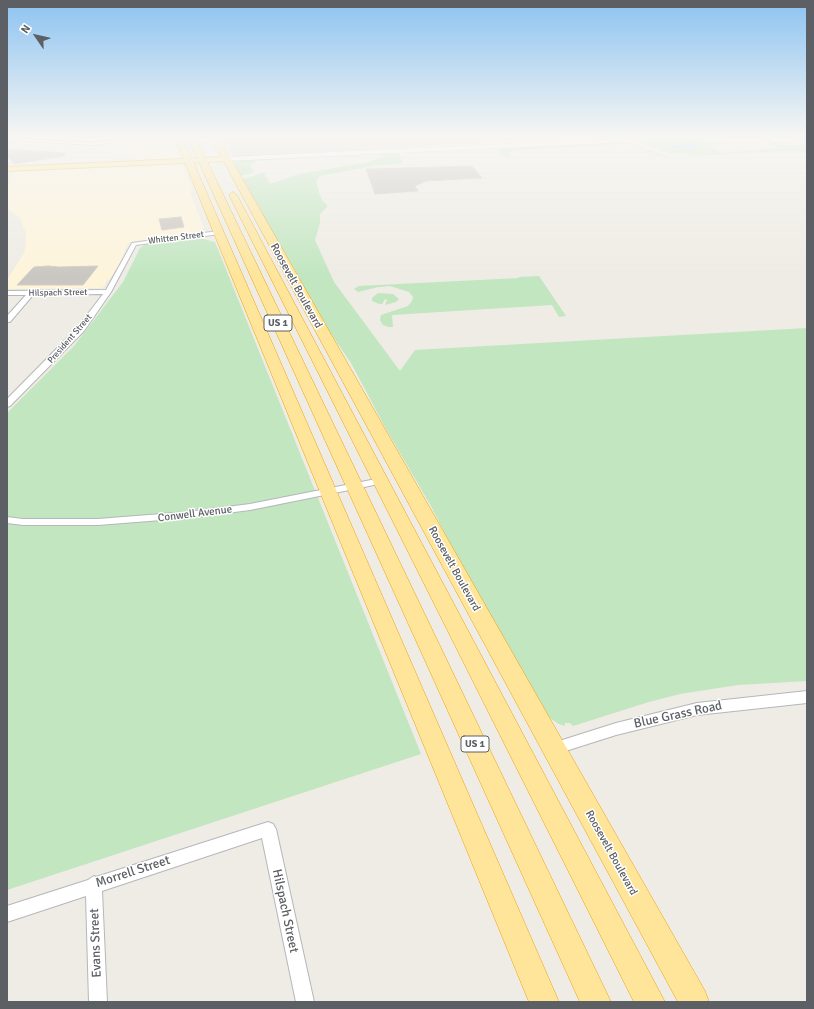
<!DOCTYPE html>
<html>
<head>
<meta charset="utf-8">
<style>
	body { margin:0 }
	#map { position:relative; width:814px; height:1009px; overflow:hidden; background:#eeece4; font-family:Signika,sans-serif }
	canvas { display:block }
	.frame { position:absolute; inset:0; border:8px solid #5c6064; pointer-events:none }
	.north { position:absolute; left:16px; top:16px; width:40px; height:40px; -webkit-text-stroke:3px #fff; paint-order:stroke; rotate:304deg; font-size:11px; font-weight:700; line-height:16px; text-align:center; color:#5c6064 }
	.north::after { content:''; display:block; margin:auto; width:14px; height:18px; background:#5c6064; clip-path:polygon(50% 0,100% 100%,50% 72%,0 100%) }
</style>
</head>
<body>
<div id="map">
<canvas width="814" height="1009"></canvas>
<div class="frame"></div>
<div class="north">N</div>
</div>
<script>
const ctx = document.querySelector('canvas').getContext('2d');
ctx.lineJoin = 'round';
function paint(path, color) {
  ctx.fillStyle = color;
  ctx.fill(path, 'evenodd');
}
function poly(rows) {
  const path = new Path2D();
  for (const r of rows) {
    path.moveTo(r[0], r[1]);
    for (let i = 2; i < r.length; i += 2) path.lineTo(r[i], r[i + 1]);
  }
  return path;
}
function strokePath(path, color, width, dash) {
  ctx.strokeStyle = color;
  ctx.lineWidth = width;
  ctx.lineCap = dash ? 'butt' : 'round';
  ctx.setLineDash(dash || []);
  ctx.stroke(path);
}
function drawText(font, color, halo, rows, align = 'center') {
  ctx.font = font + ' Signika,sans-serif';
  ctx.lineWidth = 3;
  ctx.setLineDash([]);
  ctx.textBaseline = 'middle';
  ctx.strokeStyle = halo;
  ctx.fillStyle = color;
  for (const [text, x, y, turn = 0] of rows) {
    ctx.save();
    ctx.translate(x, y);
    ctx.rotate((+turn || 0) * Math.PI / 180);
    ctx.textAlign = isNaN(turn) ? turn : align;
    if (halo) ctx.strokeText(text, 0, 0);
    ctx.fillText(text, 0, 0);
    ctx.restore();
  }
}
const commercial = poly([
	[148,136,172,136,179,158,134,160,142,154,111,152,119,141,144,140],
	[181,164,192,190,190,192,204,228,198,231,200,233,130,242,128,244,120,263,110,279,107,280,104,287,101,288,7,289,7,280,24,253,26,244,26,234,20,218,7,208,7,191,14,171]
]);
const industrial = poly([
	[222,136,598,136,233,157]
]);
const green = poly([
	[646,136,696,136,715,142,732,144,711,145,720,153,779,148,767,141,753,136,772,137,773,138,768,139,784,145,799,145,804,143,792,138,784,138,781,136,807,136,807,152,785,151,694,156,685,154,671,154,635,140],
	[618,141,630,143,669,157,650,154,656,154,653,152,647,153,648,154,647,154,644,152,648,150,643,150,640,149,641,148,631,144,625,144,512,151,509,153,512,156,516,157,503,157,496,149,500,147],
	[387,153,398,154,403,162,398,164,373,166,320,176,316,182,319,192,322,200,328,206,320,214,320,223,315,240,334,282,400,371,415,350,807,328,807,681,738,685,680,694,649,702,573,726,570,723,565,723,565,726,559,724,548,717,454,552,431,506,386,429,351,363,321,319,294,268,268,225,258,205,242,180,264,172,270,184,299,174,369,162,385,155,360,155],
	[295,158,257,161,250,165,254,172,246,175,239,176,234,166,235,165,234,161,237,160],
	[200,238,215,242,421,754,7,890,7,413,74,346,123,282,140,248,144,245],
	[539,276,566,316,559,317,552,305,392,315,393,327,389,327,383,325,380,320,381,315,408,306,412,301,413,297,409,292,390,286,378,287,358,292,354,289,359,286,519,278,518,277],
	[378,293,393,294,399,299,396,302,385,305,387,300,385,299,382,304,379,304,372,301,372,298]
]);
const water = poly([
	[690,141,693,142,700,149,685,150,666,147]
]);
const building = poly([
	[7,149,65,153,65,156,14,164,7,156,7,149],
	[472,166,482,178,426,181,415,186,418,191,375,194,366,169,472,166],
	[181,217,184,227,162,230,159,219,181,217],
	[48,266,59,267,98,266,83,285,17,285,34,267,48,266]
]);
const minor = poly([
	[121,136,127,136,116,142,93,145,7,140,8,138,93,143,113,140,121,136],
	[218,231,220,232,220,234,136,245,111,292,84,331,10,406,7,407,7,399,78,327,103,294,33,295,10,322,7,322,7,316,26,295,7,295,7,291,106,290,132,243,218,231],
	[381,478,384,479,386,481,384,483,250,510,187,518,98,525,23,525,7,523,7,517,23,519,98,519,187,512,250,504,381,478],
	[807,691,807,703,697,715,616,735,553,755,548,753,546,749,548,745,553,743,616,723,697,703,807,691],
	[268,822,273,824,276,829,314,1002,296,1002,262,838,102,891,107,1002,89,1002,86,896,7,922,7,906,88,880,94,876,96,877,268,822]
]);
const tertiary = poly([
	[626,136,640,136,609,143,226,161,223,159,226,157,609,139,626,136]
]);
const secondary = poly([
	[10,136,18,136,7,142,7,138,10,136]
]);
const primary = poly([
	[226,157,229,157,229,161,7,171,7,167,226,157]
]);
const trunk = poly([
	[174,136,182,136,559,1002,529,1002,174,136],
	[187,136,195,136,611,1002,580,1002,187,136],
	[210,136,218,136,705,991,709,1002,678,1002,210,136],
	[233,192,237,195,665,1002,634,1002,229,195,233,192]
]);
const farStreetnames = [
	["Whitten Street",176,238,-7],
	["Hilspach Street",58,293,-1],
	["President Street",70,339,-49]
];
const shields = [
	[278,323,28],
	[475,744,28]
];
const shieldNames = [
	["US 1",278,323],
	["US 1",475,744]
];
const streetNames = [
	["Roosevelt Boulevard",296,286,61],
	["Conwell Avenue",195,514,-7],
	["Roosevelt Boulevard",454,569,61],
	["Roosevelt Boulevard",611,853,61]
];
const nearStreetnames = [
	["Blue Grass Road",678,715,-12],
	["Morrell Street",133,872,-18],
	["Hilspach Street",285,911,78],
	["Evans Street",96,943,-92]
];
paint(commercial, '#fef4da');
paint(industrial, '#dddbd6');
paint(green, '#c1e6c0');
paint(water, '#a3daff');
paint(building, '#cac6c1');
strokePath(building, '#d3cdc2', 1);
strokePath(minor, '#b4b7bb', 2);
strokePath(tertiary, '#b4b7bb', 1);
strokePath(secondary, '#b3b7bb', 2);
strokePath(primary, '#f1c25a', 2);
strokePath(trunk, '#f19e01', 1);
paint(minor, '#fff');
paint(tertiary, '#fff');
paint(secondary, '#fff');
paint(primary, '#ffeea8');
paint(trunk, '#fee59a');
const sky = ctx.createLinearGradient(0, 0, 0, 277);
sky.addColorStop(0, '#8cc3f1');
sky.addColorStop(0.49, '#f7f6f3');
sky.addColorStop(1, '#f7f6f300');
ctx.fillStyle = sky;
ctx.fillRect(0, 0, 814, 277);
drawText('9px', '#5c6064', '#fff', farStreetnames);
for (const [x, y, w] of shields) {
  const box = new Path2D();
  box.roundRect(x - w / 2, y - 8, w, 16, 3);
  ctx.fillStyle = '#fff';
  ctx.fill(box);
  strokePath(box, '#5c6064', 1);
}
drawText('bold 10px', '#5c6064', null, shieldNames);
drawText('11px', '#5c6064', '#fff', streetNames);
drawText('13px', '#5c6064', '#fff', nearStreetnames);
</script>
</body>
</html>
